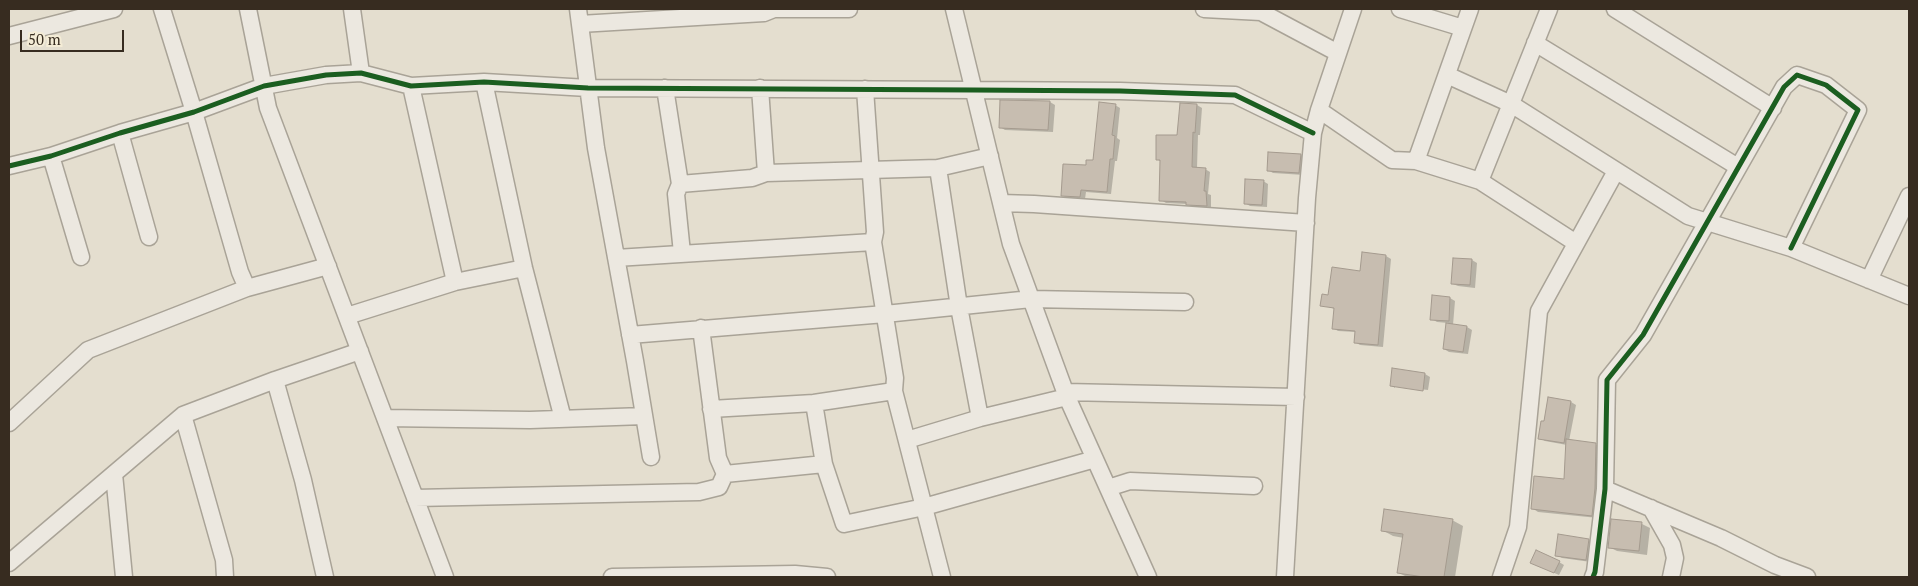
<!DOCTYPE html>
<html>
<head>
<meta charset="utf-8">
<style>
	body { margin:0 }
	#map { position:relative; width:1918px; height:586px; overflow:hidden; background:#e4decf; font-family:"PT Serif",serif }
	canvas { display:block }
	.frame { position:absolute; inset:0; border:10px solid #372c20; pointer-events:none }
	.scale { position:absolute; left:20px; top:30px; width:104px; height:22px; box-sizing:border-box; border:2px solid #372c20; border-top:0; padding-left:6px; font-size:15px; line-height:18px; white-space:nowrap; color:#372c20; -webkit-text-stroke:4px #f4ecd6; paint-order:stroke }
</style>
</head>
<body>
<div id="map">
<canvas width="1918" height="586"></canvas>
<div class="frame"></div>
<div class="scale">50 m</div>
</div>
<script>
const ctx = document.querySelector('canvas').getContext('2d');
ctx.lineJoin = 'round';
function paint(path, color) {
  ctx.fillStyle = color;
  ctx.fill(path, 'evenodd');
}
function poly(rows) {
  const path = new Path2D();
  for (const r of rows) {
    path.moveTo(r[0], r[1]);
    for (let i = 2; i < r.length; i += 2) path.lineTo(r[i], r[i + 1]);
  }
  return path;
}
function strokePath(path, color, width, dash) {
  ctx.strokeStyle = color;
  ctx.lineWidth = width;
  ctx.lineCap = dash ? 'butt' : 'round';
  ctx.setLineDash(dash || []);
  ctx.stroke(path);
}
const shadow = poly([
	[1001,101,1050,102,1055,105,1053,132,1005,130,1000,127],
	[1115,105,1120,108,1117,138,1120,140,1117,161,1115,161,1111,194,1086,192,1085,199,1067,198,1062,195,1087,167,1094,162],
	[1197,105,1202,108,1200,135,1198,135,1197,168,1205,169,1210,172,1208,194,1211,195,1211,208,1193,207,1187,204,1166,203,1161,200,1161,162,1157,159,1179,136],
	[1301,155,1306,158,1304,175,1273,173,1268,170],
	[1263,181,1268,184,1267,207,1250,206,1245,203],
	[1386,256,1391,259,1383,347,1360,345,1355,342,1356,332,1338,331,1333,328,1335,309,1322,305,1329,297,1361,272],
	[1472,260,1477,263,1475,288,1458,286,1453,284],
	[1450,298,1455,301,1453,325,1467,327,1472,330,1468,354,1449,352,1444,349,1448,323,1437,322,1432,319],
	[1393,370,1425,374,1430,377,1428,390,1395,386,1395,388,1391,385],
	[1549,399,1571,402,1576,405,1569,441,1595,444,1601,447,1598,518,1538,512,1532,508,1565,480,1567,445,1545,441,1540,438,1545,423],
	[1452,520,1463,526,1455,577,1407,577,1399,573,1404,538,1393,536,1382,530],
	[1613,520,1642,524,1650,528,1647,555,1617,551,1609,547],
	[1589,540,1594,543,1591,562,1562,558,1557,555],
	[1559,562,1564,565,1559,575,1536,565]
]);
const building = poly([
	[1000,100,1050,101,1048,130,999,128,1000,100],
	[1099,102,1116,104,1112,135,1115,136,1113,159,1110,159,1107,192,1081,190,1080,197,1061,196,1063,164,1086,165,1086,160,1093,160,1099,102],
	[1180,103,1197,104,1195,133,1193,132,1192,167,1206,168,1204,191,1206,191,1207,206,1186,205,1186,202,1159,201,1160,160,1156,160,1156,135,1177,135,1180,103],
	[1268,152,1301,154,1299,173,1267,171,1268,152],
	[1245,179,1264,180,1262,205,1244,204,1245,179],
	[1362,252,1386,255,1378,345,1354,343,1355,331,1332,329,1334,308,1320,306,1322,294,1328,295,1332,267,1360,271,1362,252],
	[1453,258,1472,259,1470,285,1451,284,1453,258],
	[1432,295,1450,297,1449,321,1430,320,1432,295],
	[1446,323,1467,326,1463,352,1443,349,1446,323],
	[1392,368,1425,373,1423,391,1390,386,1392,368],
	[1548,397,1571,401,1564,443,1538,439,1541,421,1544,421,1548,397],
	[1566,439,1596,443,1595,488,1592,516,1531,509,1534,476,1564,479,1566,439],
	[1384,509,1453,519,1444,577,1424,577,1397,573,1403,534,1381,531,1384,509],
	[1611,519,1642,522,1639,551,1608,548,1611,519],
	[1558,534,1589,539,1586,560,1555,556,1558,534],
	[1536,550,1560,561,1554,573,1530,563,1536,550]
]);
const minor = poly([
	[162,9,194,112,240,272,247,288],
	[248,9,268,108,445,577],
	[352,9,361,73],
	[578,9,596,148,635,361,651,457],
	[954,9,1011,244,1067,397,1148,577],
	[1204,9,1261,12,1338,53],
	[1400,9,1463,28],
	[1470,9,1416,161,1480,181],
	[1549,9,1480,181,1576,243],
	[1615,9,1773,108],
	[580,24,764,13,774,9,849,9],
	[9,36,114,9],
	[1535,43,1738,167],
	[1447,75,1511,104,1688,216,1791,248,1909,296],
	[484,82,524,268,563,419],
	[411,86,455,282],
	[665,88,680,184,676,194,682,253],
	[760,88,766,173],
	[865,89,875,232,873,242,895,378,894,391,942,577],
	[1319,110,1392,160,1416,161],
	[120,133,149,237],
	[51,156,81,257],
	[9,166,51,156,120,133,194,112,264,86,326,75,361,73,411,86,484,82,588,88,973,90,1120,91,1235,95,1313,133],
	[938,168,959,307,980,418],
	[680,184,752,178,766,173,938,168,990,156],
	[1001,203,1034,204,1306,223],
	[616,258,873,242],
	[1869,280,1909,196],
	[347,316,455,282,524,268],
	[630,335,885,314,1031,299,1185,302],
	[275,380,303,480,325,577],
	[1065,392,1296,397],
	[814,403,824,464,844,524,924,507,1095,459],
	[711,409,814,403,894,391],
	[183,415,224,560,225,577],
	[385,418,530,420,644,416],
	[9,423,88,350,247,288,328,266],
	[907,440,980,418,1067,397],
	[114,474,124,577],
	[725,474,824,464],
	[1108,488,1130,481,1254,486],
	[1605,489,1721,538,1775,565,1807,577],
	[415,498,699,492,719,487,725,474,718,458,701,328],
	[1651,508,1672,545,1675,558,1671,577],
	[9,563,183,415,275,380,360,351],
	[612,577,795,574,827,577],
	[1285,577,1307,198,1313,133,1319,110,1353,9],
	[1501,577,1518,527,1539,311,1616,171],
	[1593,577,1595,572,1605,489,1607,380,1643,335,1784,87,1797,75,1826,85,1858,110,1791,248]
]);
const cycleway = poly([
	[9,166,51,156,120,133,194,112,264,86,326,75,361,73,411,86,484,82,588,88,973,90,1120,91,1235,95,1313,133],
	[1593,577,1595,572,1605,489,1607,380,1643,335,1784,87,1797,75,1826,85,1858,110,1791,248]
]);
paint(shadow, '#0003');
paint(building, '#c7bdb0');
strokePath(building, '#a49a8e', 1);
strokePath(minor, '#a9a397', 19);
strokePath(minor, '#ece8e0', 16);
strokePath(cycleway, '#1b5e20', 5);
</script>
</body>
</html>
